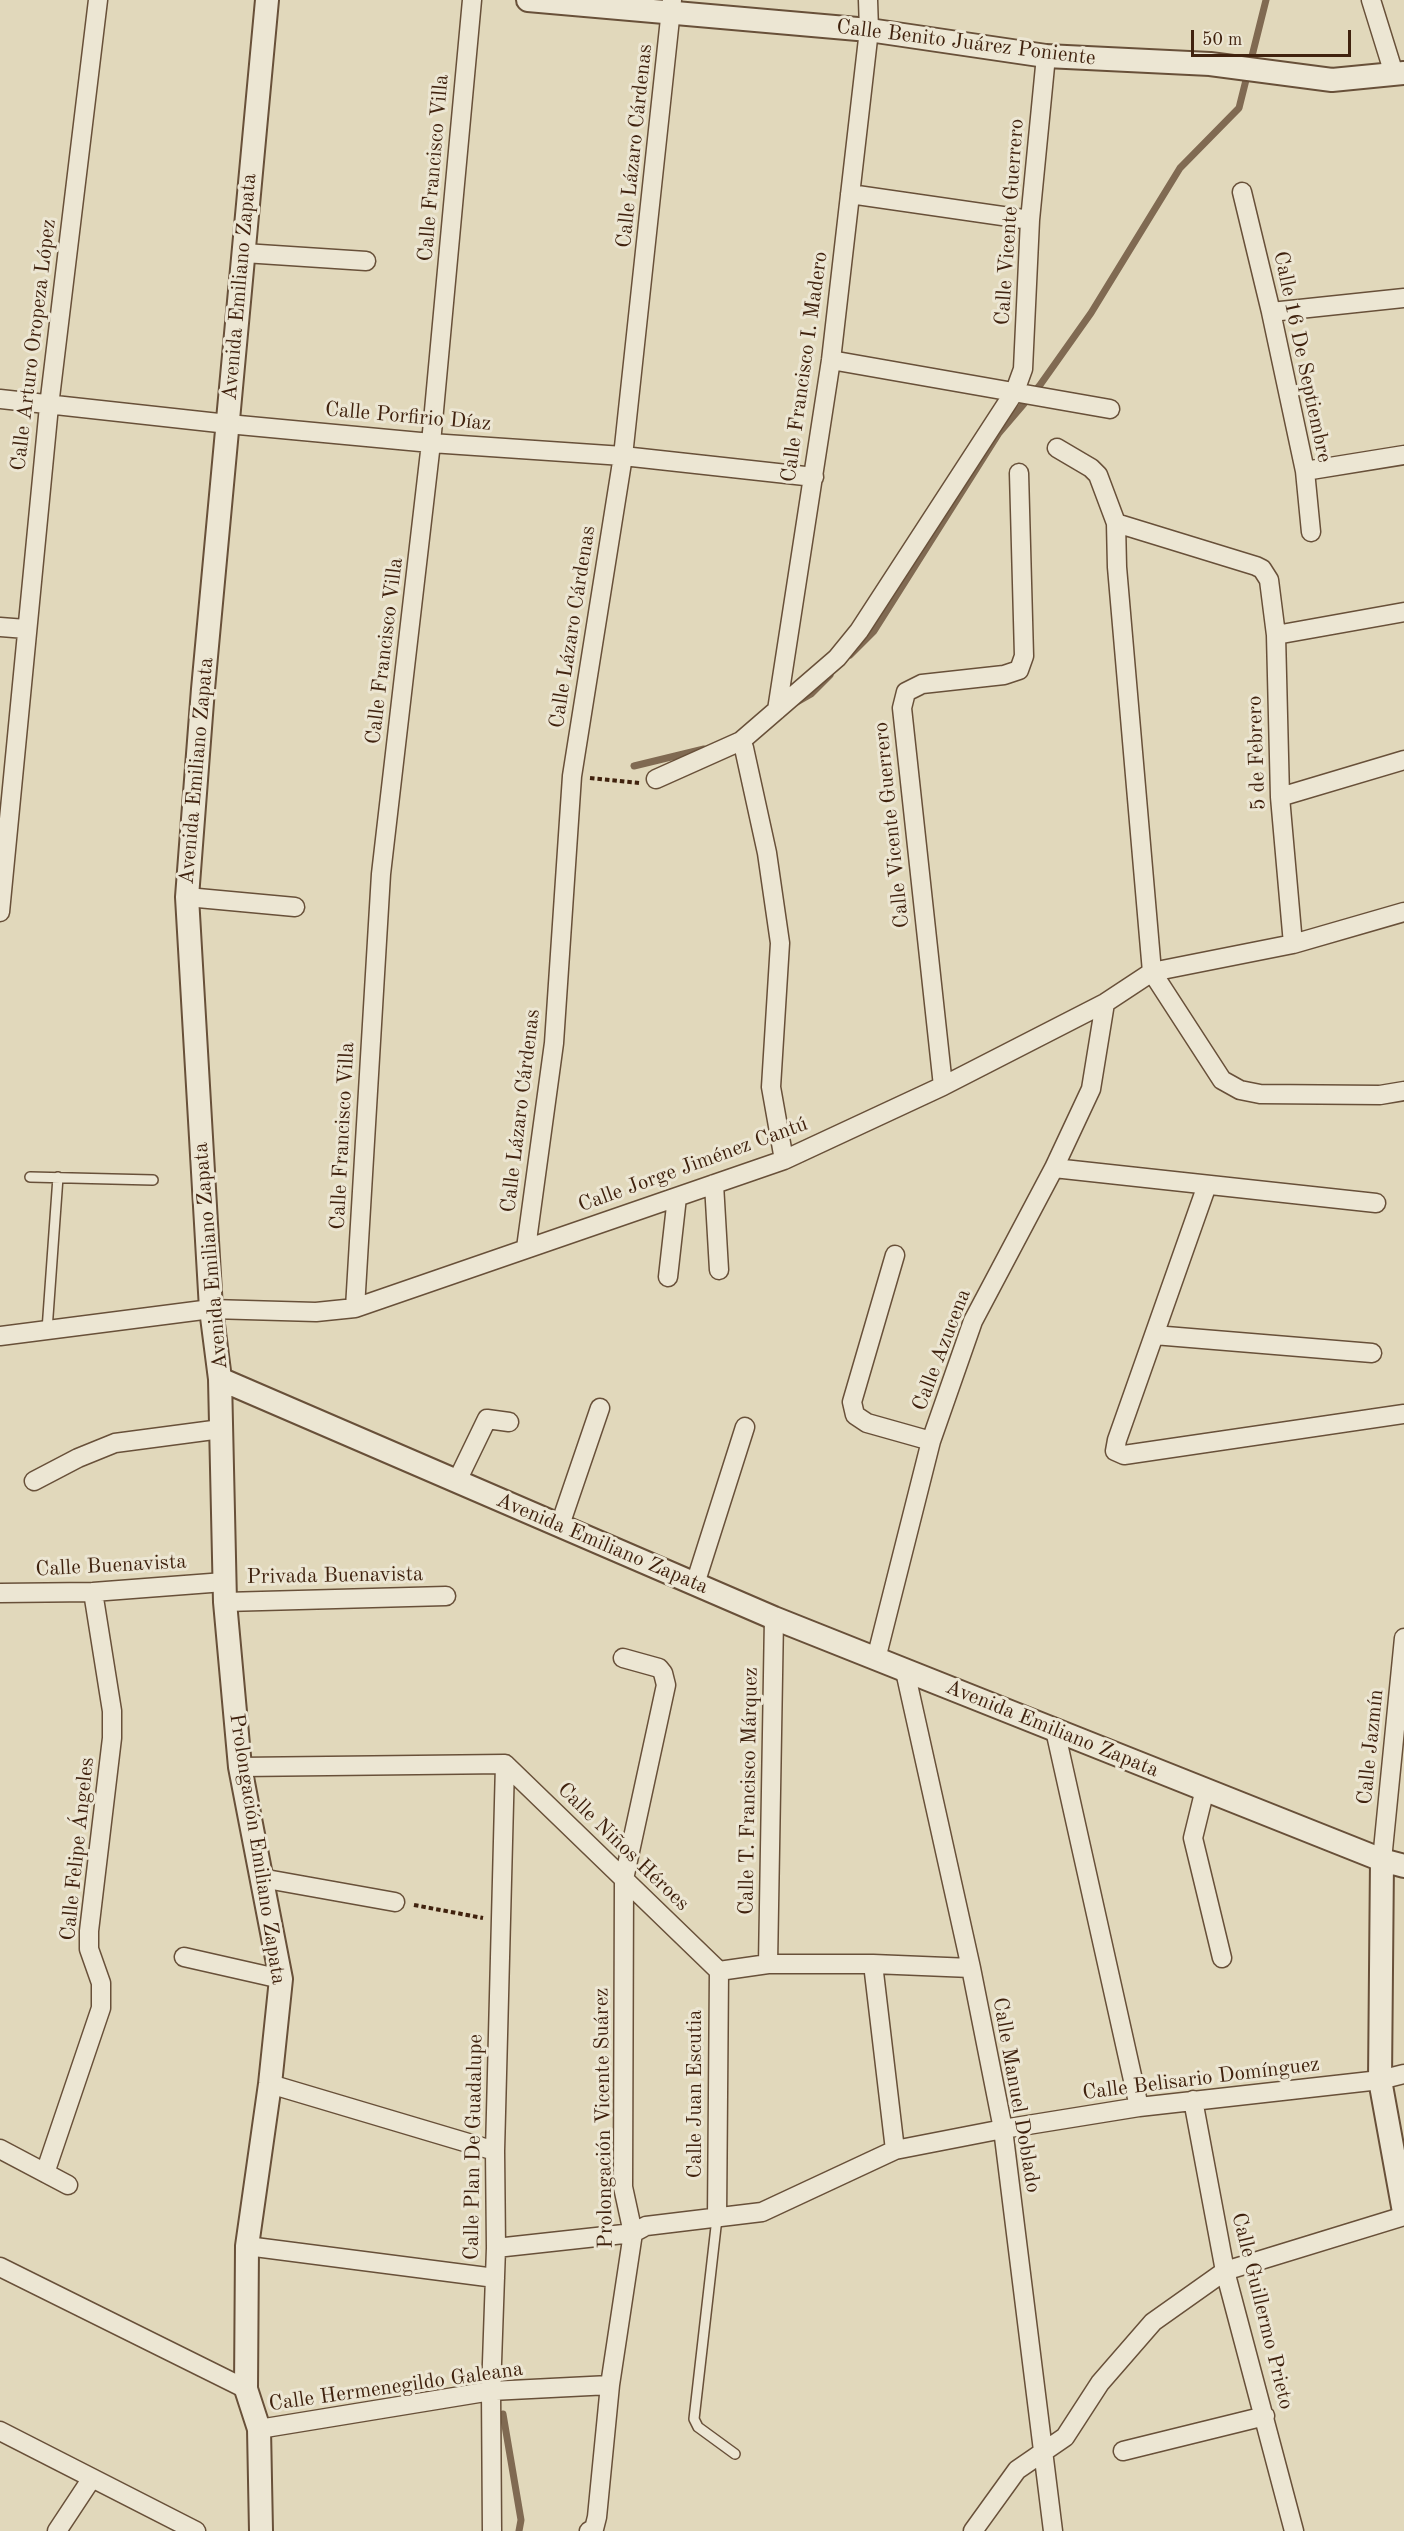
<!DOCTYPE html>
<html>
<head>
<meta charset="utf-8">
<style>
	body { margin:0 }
	#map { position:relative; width:1404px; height:2531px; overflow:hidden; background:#e1d8bb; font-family:"Old Standard TT",serif }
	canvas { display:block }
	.scale { position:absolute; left:1191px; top:30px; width:160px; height:27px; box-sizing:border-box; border:3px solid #40220e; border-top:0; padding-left:8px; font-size:18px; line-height:21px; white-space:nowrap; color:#40220e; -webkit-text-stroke:4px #ece6d3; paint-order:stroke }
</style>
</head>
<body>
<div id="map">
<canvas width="1404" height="2531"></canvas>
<div class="scale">50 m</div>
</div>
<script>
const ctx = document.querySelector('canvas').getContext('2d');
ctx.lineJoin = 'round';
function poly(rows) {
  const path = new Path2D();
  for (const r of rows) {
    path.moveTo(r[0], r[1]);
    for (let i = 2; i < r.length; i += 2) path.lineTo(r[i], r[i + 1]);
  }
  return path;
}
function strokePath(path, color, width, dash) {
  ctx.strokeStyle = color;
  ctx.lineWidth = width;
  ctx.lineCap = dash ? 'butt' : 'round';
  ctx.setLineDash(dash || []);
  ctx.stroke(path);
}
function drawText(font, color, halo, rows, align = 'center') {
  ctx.font = font + ' "Old Standard TT",serif';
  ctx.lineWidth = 6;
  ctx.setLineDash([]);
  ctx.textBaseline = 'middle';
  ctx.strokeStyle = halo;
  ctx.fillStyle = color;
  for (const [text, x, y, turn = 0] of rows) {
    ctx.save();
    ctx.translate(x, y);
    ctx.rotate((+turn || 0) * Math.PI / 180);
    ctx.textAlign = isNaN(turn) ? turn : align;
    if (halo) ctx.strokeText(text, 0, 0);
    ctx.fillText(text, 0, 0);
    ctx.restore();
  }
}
const stream = poly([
	[850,655,874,631,999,433,1040,385,1091,313,1180,168,1239,108,1266,0],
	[797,702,811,694,830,675],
	[634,766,704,749],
	[503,2414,521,2520,519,2531]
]);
const path = poly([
	[590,778,639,783],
	[414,1905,483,1918]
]);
const service = poly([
	[30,1177,153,1180],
	[47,1330,58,1177],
	[717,2218,694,2419,698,2427,735,2454]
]);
const minor = poly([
	[1371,0,1394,74],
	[1242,192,1271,312,1305,471,1311,532],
	[850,194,1030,220],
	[244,253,366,261],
	[1271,312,1404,298],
	[831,360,1110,409],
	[0,399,228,424,431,443,623,456,814,477],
	[1057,448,1091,468,1098,475,1116,523,1117,567,1152,972,1222,1080,1240,1090,1260,1094,1380,1095,1404,1091],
	[1305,471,1404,455],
	[1116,523,1256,566,1262,569,1269,580,1276,635,1280,797,1293,944],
	[0,627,26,629],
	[1276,635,1404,612],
	[777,710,831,360,869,30,868,0],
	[741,741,744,748,767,853,780,943,771,1087,784,1160],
	[656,779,741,741,837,658,859,631,1015,391,1023,369,1030,220,1046,56],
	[1280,797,1404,760],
	[187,897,295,907],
	[0,912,49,406,98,0],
	[943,1086,902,708,906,692,922,684,1004,675,1019,670,1024,656,1019,473],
	[1054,1168,1376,1203],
	[714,1184,719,1270],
	[1207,1185,1117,1440,1115,1451,1124,1455,1404,1414],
	[526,1248,554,1043,572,776,623,456,672,0],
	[895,1255,852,1402,855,1415,867,1423,931,1441],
	[668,1277,677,1197],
	[355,1308,381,874,431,443,472,0],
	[1154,1335,1372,1353],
	[0,1336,211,1309,316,1312,355,1308,784,1160,943,1086,1105,1003,1152,972,1293,944,1404,912],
	[34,1481,78,1458,115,1443,221,1429],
	[457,1481,487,1419,509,1422],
	[560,1525,600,1408],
	[695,1584,745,1427],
	[0,1593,93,1592,224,1582],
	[225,1602,446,1596],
	[876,1659,931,1441,973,1321,1054,1168,1091,1089,1105,1003],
	[905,1671,971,1968,1003,2129,1053,2531],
	[1055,1730,1139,2107],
	[240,1767,505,1764,719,1971,768,1964,873,1964,971,1968],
	[1205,1789,1193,1838,1222,1958],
	[1382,1860,1404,1638],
	[261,1878,395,1902],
	[184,1957,281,1979],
	[768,1964,774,1618],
	[873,1964,895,2150],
	[270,2084,495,2151],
	[1193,2100,1225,2271,1294,2531],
	[0,2149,68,2185],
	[45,2173,101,2008,101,1983,89,1949,89,1931,112,1738,112,1711,93,1592],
	[717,2218,719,1971],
	[247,2246,495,2278],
	[496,2248,633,2233,646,2226,762,2212,895,2150,1003,2129,1139,2107,1380,2080,1404,2074],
	[0,2267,246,2389],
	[259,2429,491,2391,610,2385],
	[0,2431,196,2531],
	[1123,2451,1265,2416],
	[57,2531,92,2478],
	[492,2531,491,2391,496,2248,495,2151,505,1764],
	[589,2531,594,2529,597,2517,610,2385,633,2233,623,2187,624,1879,666,1685,663,1673,659,1668,623,1658],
	[973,2531,1017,2470,1065,2437,1100,2383,1153,2322,1225,2271,1404,2216]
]);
const tertiary = poly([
	[528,0,869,30,1046,56,1210,64,1332,80,1404,73],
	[220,1379,774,1618,1382,1860,1404,1866],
	[1382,1860,1380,2080,1404,2212],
	[261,2531,259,2429,246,2389,247,2246,270,2084,281,1979,240,1767,225,1602,220,1379,211,1309,187,897,203,689,267,0]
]);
const streetNames = [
	["Calle Benito Juárez Poniente",966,43,7],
	["Calle Lázaro Cárdenas",635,146,-84],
	["Calle Francisco Villa",434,168,-85],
	["Calle Vicente Guerrero",1010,222,-86],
	["Avenida Emiliano Zapata",240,287,-85],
	["Calle Arturo Oropeza López",34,345,-83],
	["Calle 16 De Septiembre",1302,357,78],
	["Calle Francisco I. Madero",805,367,-82],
	["Calle Porfirio Díaz",408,417,5],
	["Calle Lázaro Cárdenas",573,627,-81],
	["Calle Francisco Villa",385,651,-83],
	["5 de Febrero",1257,753,-92],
	["Avenida Emiliano Zapata",197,771,-85],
	["Calle Vicente Guerrero",892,825,-96],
	["Calle Lázaro Cárdenas",521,1111,-83],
	["Calle Francisco Villa",343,1136,-87],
	["Calle Jorge Jiménez Cantú",693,1165,-20],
	["Avenida Emiliano Zapata",211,1256,-95],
	["Calle Azucena",942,1350,-69],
	["Avenida Emiliano Zapata",602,1544,23],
	["Calle Buenavista",111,1566,-3],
	["Privada Buenavista",335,1576,-1],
	["Avenida Emiliano Zapata",1052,1729,22],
	["Calle Jazmín",1371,1747,-84],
	["Calle T. Francisco Márquez",749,1791,-89],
	["Calle Niños Héroes",623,1847,44],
	["Calle Felipe Ángeles",78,1849,-84],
	["Prolongación Emiliano Zapata",257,1849,81],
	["Calle Belisario Domínguez",1201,2079,-7],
	["Calle Juan Escutia",695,2094,-90],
	["Calle Manuel Doblado",1016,2095,80],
	["Prolongación Vicente Suárez",604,2118,-91],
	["Calle Plan De Guadalupe",474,2147,-89],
	["Calle Guillermo Prieto",1262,2311,76],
	["Calle Hermenegildo Galeana",396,2387,-8]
];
strokePath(stream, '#806a52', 7);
strokePath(service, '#685039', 12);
strokePath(minor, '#685039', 21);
strokePath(tertiary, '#685039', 26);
strokePath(path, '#40220e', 4, [4.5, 3]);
strokePath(service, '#ece6d3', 9);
strokePath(minor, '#ece6d3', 18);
strokePath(tertiary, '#ece6d3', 22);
drawText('21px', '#40220e', '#ece6d3', streetNames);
</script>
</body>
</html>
